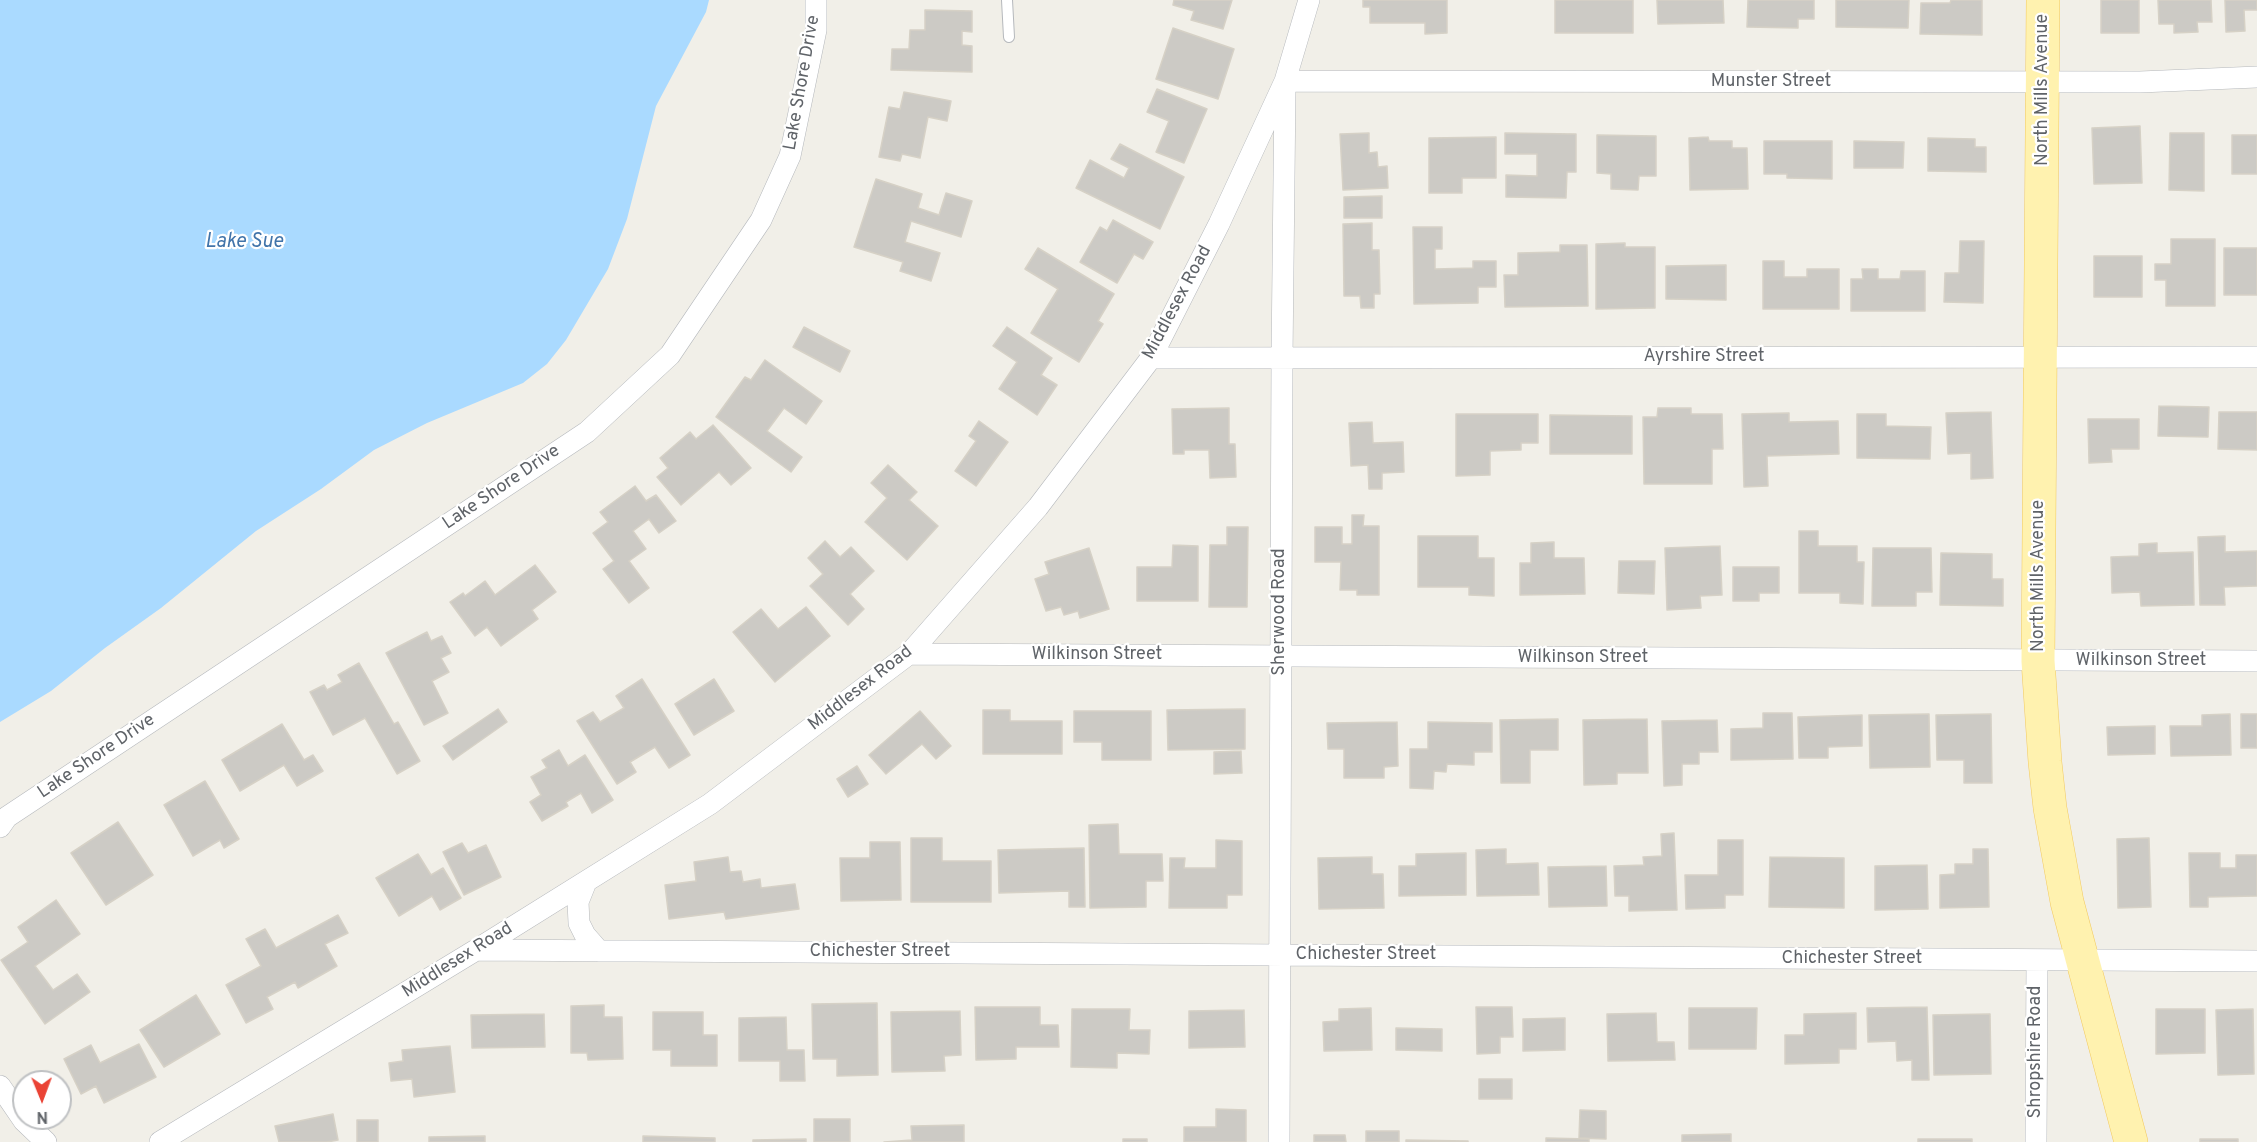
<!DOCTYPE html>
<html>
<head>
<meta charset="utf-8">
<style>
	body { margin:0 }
	#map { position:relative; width:2257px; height:1142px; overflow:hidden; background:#f1efe8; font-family:Overpass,sans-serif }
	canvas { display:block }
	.north { position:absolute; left:12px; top:1070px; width:60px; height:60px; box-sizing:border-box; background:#fff; border:2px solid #bfc1c3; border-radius:50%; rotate:179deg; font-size:16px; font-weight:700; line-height:24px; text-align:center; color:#5f6368 }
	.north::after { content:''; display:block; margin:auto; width:21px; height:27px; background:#ea4335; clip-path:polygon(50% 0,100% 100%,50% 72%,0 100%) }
</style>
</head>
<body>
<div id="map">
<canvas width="2257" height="1142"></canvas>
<div class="north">N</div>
</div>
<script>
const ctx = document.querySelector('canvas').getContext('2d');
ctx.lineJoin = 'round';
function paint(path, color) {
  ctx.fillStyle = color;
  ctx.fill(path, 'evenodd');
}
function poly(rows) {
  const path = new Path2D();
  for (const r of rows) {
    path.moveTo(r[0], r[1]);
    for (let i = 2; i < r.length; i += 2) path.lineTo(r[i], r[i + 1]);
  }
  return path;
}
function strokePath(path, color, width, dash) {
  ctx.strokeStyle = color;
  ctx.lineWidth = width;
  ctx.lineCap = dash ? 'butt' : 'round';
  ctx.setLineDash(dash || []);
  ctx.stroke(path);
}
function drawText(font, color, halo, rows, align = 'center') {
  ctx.font = font + ' Overpass,sans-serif';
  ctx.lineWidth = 4.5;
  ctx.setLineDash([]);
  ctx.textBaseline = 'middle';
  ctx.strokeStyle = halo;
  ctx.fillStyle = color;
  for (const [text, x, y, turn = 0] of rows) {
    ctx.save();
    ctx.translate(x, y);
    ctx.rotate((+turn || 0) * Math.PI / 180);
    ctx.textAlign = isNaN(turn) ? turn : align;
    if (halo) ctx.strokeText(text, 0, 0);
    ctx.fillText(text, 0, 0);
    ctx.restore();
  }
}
const water = poly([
	[0,0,709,0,706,12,656,106,627,219,608,269,566,340,547,364,523,383,427,423,374,450,321,489,256,531,161,608,105,648,51,691,0,722]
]);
const building = poly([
	[1174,0,1232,0,1223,29,1191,20,1194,11,1173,5,1174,0],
	[1363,0,1447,0,1447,33,1425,34,1425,23,1370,23,1370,7,1363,7,1363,0],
	[1555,0,1633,0,1633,33,1555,33,1555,0],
	[1657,0,1723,0,1724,23,1658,24,1657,0],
	[1748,0,1814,0,1814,19,1798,19,1798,28,1747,27,1748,0],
	[1836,0,1909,0,1908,28,1836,27,1836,0],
	[1951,0,1982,0,1982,35,1920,34,1921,3,1950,3,1951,0],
	[2101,0,2139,0,2139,33,2101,33,2101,0],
	[2158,0,2211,0,2212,22,2197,22,2198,32,2174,33,2174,24,2159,24,2158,0],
	[2225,0,2257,0,2257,10,2244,10,2245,31,2226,32,2225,0],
	[925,10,972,11,972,32,962,31,962,45,972,46,972,72,891,70,892,49,909,49,910,30,925,30,925,10],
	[1173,28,1234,49,1218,99,1156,79,1173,28],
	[1157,89,1207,109,1184,163,1156,152,1169,121,1147,112,1157,89],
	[904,92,951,101,947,121,928,117,920,158,902,154,900,161,879,157,889,107,900,109,904,92],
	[2140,126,2142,183,2094,184,2092,128,2140,126],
	[1369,133,1369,153,1377,152,1378,167,1387,166,1388,188,1343,190,1340,134,1369,133],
	[1505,133,1576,134,1576,172,1567,172,1566,198,1506,197,1506,175,1537,176,1537,154,1505,154,1505,133],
	[2170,133,2204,133,2204,191,2169,190,2170,133],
	[1597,135,1656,136,1656,176,1639,176,1638,190,1611,189,1611,174,1597,173,1597,135],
	[2232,135,2257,135,2257,174,2232,174,2232,135],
	[1496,137,1496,178,1462,178,1462,193,1429,193,1429,138,1496,137],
	[1708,137,1709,141,1732,141,1732,148,1747,148,1748,189,1690,190,1689,138,1708,137],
	[1928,138,1975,139,1975,147,1986,147,1986,172,1928,171,1928,138],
	[1764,141,1832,141,1832,179,1787,178,1787,174,1764,174,1764,141],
	[1854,141,1904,142,1903,168,1854,168,1854,141],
	[1120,144,1184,177,1160,229,1076,188,1090,160,1124,178,1129,168,1111,159,1120,144],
	[876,179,922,194,918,208,939,215,946,193,972,201,961,237,911,221,905,242,940,253,931,281,900,271,903,262,854,247,876,179],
	[1382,196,1382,218,1344,218,1344,197,1382,196],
	[1113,220,1153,242,1143,259,1134,254,1117,283,1080,262,1100,227,1107,231,1113,220],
	[1372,223,1372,250,1379,250,1380,294,1374,294,1374,308,1361,308,1360,296,1344,296,1343,224,1372,223],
	[1413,227,1442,227,1442,249,1435,249,1435,269,1473,268,1473,261,1496,261,1496,287,1478,287,1478,303,1414,304,1413,227],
	[2171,239,2215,239,2215,306,2166,306,2166,280,2155,280,2155,264,2171,264,2171,239],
	[1960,241,1984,241,1983,303,1944,302,1945,273,1959,273,1960,241],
	[1625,243,1625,247,1655,247,1655,308,1596,309,1596,244,1625,243],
	[1560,245,1587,245,1588,306,1505,307,1504,275,1518,275,1518,253,1560,252,1560,245],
	[1038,248,1114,294,1098,321,1103,324,1079,362,1031,333,1058,289,1025,269,1038,248],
	[2224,248,2257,248,2257,295,2224,295,2224,248],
	[2094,256,2142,256,2142,297,2094,297,2094,256],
	[1763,261,1784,261,1784,277,1807,277,1807,269,1839,269,1839,309,1763,309,1763,261],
	[1726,265,1726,300,1666,299,1666,266,1726,265],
	[1862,269,1878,269,1878,279,1900,279,1901,271,1925,271,1925,311,1851,311,1851,279,1863,279,1862,269],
	[804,327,850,351,840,372,793,347,804,327],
	[1007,327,1052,358,1041,375,1057,385,1037,415,999,389,1017,362,993,346,1007,327],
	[765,360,822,401,806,424,784,408,767,431,802,457,791,472,716,417,745,377,751,380,765,360],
	[2159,406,2209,407,2208,437,2158,436,2159,406],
	[1229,408,1229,444,1235,444,1236,477,1210,478,1209,450,1184,450,1184,454,1173,454,1172,409,1229,408],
	[1658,408,1691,408,1691,414,1722,414,1723,449,1712,449,1712,484,1644,484,1643,417,1657,417,1658,408],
	[1991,412,1993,478,1971,479,1971,453,1948,454,1946,413,1991,412],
	[2219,412,2257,412,2257,450,2218,449,2219,412],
	[1789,413,1789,422,1838,421,1839,454,1767,456,1768,486,1744,487,1742,414,1789,413],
	[1456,414,1538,414,1538,443,1521,443,1521,450,1490,451,1490,475,1456,476,1456,414],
	[1857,414,1886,414,1886,426,1931,427,1930,459,1857,458,1857,414],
	[1550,415,1632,416,1632,454,1550,454,1550,415],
	[2088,419,2139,419,2139,449,2111,449,2112,462,2089,463,2088,419],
	[979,421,1008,442,976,486,955,471,976,441,969,436,979,421],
	[1372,422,1373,443,1403,442,1404,472,1382,473,1382,489,1369,489,1368,465,1351,466,1349,423,1372,422],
	[713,425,751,468,731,485,719,472,681,505,657,477,668,468,660,458,690,432,696,439,713,425],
	[888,465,917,492,909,500,938,526,907,560,865,522,887,498,871,483,888,465],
	[635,486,646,501,656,495,676,521,659,533,649,519,633,531,646,549,629,561,649,588,629,603,603,569,614,561,593,533,608,522,600,512,635,486],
	[1352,515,1364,515,1363,526,1379,526,1379,595,1357,595,1357,590,1340,590,1341,562,1315,562,1315,527,1342,527,1342,544,1352,544,1352,515],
	[1227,527,1248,527,1247,607,1209,607,1210,545,1227,545,1227,527],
	[1799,531,1818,531,1818,546,1857,546,1857,562,1864,562,1863,604,1840,603,1840,593,1799,593,1799,531],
	[1418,536,1478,536,1478,558,1494,558,1494,596,1469,595,1469,587,1418,587,1418,536],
	[2225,536,2225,552,2257,551,2257,586,2224,587,2225,605,2200,605,2198,537,2225,536],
	[825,541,840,557,851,547,874,571,850,594,864,609,848,625,810,586,823,574,808,558,825,541],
	[1554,542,1554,558,1584,558,1585,594,1520,595,1520,563,1531,563,1531,543,1554,542],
	[2157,543,2157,553,2193,552,2194,605,2141,606,2140,592,2112,593,2111,557,2139,556,2139,544,2157,543],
	[1173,545,1198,546,1198,601,1137,601,1137,567,1172,567,1173,545],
	[1720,546,1722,595,1700,596,1701,608,1667,610,1665,548,1720,546],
	[1089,548,1109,609,1080,618,1078,611,1064,615,1061,607,1046,611,1035,579,1049,574,1045,562,1089,548],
	[1873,548,1931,548,1932,592,1916,592,1916,606,1872,606,1873,548],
	[1941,553,1992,554,1992,579,2003,579,2003,606,1940,605,1941,553],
	[1619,561,1655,561,1654,594,1618,593,1619,561],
	[535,565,556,592,532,610,538,619,501,646,487,627,475,636,450,602,463,593,465,596,485,581,495,595,535,565],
	[1733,567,1779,567,1779,593,1759,593,1759,601,1733,601,1733,567],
	[806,607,830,636,775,682,733,632,761,609,778,629,806,607],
	[427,632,431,641,442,636,451,653,441,658,449,672,432,681,448,713,424,725,386,653,427,632],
	[359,663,394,724,398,722,420,761,397,774,365,718,333,735,310,692,324,685,327,690,342,682,338,675,359,663],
	[642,679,690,755,669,768,655,747,630,762,636,772,617,784,577,721,593,712,600,722,624,708,616,696,642,679],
	[714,679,734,711,694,735,675,704,714,679],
	[498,709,507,722,453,760,443,746,498,709],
	[1245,709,1245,749,1168,750,1167,710,1245,709],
	[983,710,1010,710,1010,721,1062,721,1062,754,983,754,983,710],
	[920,711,951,746,936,759,922,744,886,774,869,755,920,711],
	[1074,711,1151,711,1151,760,1102,760,1102,742,1074,742,1074,711],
	[1763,713,1792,713,1793,759,1731,760,1731,729,1763,728,1763,713],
	[1929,714,1930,767,1870,768,1869,715,1929,714],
	[1991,714,1992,783,1964,783,1964,760,1937,760,1936,715,1991,714],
	[2230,714,2231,755,2171,756,2170,726,2202,726,2202,715,2230,714],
	[2241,714,2257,714,2257,748,2241,748,2241,714],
	[1862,715,1862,746,1828,747,1828,758,1799,758,1798,717,1862,715],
	[1558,719,1558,750,1530,750,1530,783,1501,783,1500,720,1558,719],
	[1647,719,1648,773,1617,773,1617,784,1584,785,1583,720,1647,719],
	[1717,720,1718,752,1699,752,1699,764,1682,764,1682,785,1664,786,1662,721,1717,720],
	[1397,722,1398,766,1384,767,1384,778,1344,778,1344,749,1328,749,1327,723,1397,722],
	[1428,722,1492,723,1492,752,1474,752,1474,765,1447,764,1446,772,1434,771,1433,789,1410,788,1410,749,1428,749,1428,722],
	[282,724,304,760,313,755,323,771,297,786,284,765,240,791,222,760,282,724],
	[2155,726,2155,754,2108,755,2107,727,2155,726],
	[559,750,568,766,585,755,613,800,592,813,581,793,566,802,568,806,542,821,530,802,541,795,531,777,547,768,542,760,559,750],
	[1241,751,1242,773,1214,774,1214,752,1241,751],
	[857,766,868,784,848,797,837,779,857,766],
	[205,781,239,839,224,848,220,840,193,856,164,805,205,781],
	[118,822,153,875,106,905,71,853,118,822],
	[1118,824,1119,854,1162,854,1163,881,1146,881,1146,907,1090,908,1089,825,1118,824],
	[1674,833,1677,910,1629,911,1629,896,1615,896,1614,866,1644,865,1643,857,1662,856,1661,834,1674,833],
	[911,838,942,838,942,861,991,861,991,902,911,902,911,838],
	[2149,838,2151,907,2118,908,2117,839,2149,838],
	[1216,840,1242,841,1242,895,1227,895,1227,908,1169,908,1170,858,1185,858,1184,868,1216,868,1216,840],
	[1718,840,1743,840,1743,895,1725,895,1725,908,1686,909,1685,875,1718,875,1718,840],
	[870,842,900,842,901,900,841,901,840,858,870,858,870,842],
	[462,843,468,853,486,845,501,877,464,895,443,852,462,843],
	[1084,848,1085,907,1069,907,1069,891,999,893,998,850,1084,848],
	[1506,849,1506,864,1538,863,1539,895,1477,896,1476,850,1506,849],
	[1973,849,1988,849,1989,907,1940,908,1940,875,1955,874,1955,864,1973,864,1973,849],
	[1466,853,1466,895,1399,896,1399,866,1416,866,1416,854,1466,853],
	[2189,853,2220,853,2220,868,2236,868,2236,855,2257,855,2257,896,2208,897,2208,907,2190,907,2189,853],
	[418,854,431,875,443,868,461,898,440,910,432,896,399,916,376,878,418,854],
	[728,857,730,872,741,871,743,882,760,879,761,888,795,884,799,909,726,919,724,912,669,919,665,885,696,881,694,862,728,857],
	[1372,857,1372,874,1383,874,1384,908,1319,909,1318,858,1372,857],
	[1770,857,1844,858,1844,908,1769,907,1770,857],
	[1927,865,1928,909,1875,910,1875,866,1927,865],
	[1606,866,1607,906,1549,907,1548,867,1606,866],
	[56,900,80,934,35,966,53,990,77,974,90,992,45,1024,1,960,28,942,18,927,56,900],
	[338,915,348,933,325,944,337,966,298,988,295,982,267,997,273,1009,246,1023,226,985,261,966,246,939,265,929,276,948,338,915],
	[196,995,220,1034,164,1067,140,1030,196,995],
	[877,1003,878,1075,837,1076,837,1059,813,1059,812,1004,877,1003],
	[604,1005,604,1017,622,1017,623,1059,588,1060,587,1053,571,1053,571,1006,604,1005],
	[975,1007,1040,1007,1040,1025,1058,1025,1059,1047,1016,1047,1016,1059,976,1060,975,1007],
	[1476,1007,1512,1007,1513,1037,1500,1037,1500,1053,1477,1054,1476,1007],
	[1927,1007,1929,1080,1912,1080,1912,1060,1897,1061,1896,1041,1868,1042,1867,1008,1927,1007],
	[1371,1008,1372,1050,1324,1051,1323,1022,1339,1021,1339,1009,1371,1008],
	[1689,1008,1757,1008,1756,1049,1689,1049,1689,1008],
	[1072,1009,1130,1009,1129,1030,1150,1030,1149,1054,1117,1053,1117,1068,1071,1067,1072,1009],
	[2156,1009,2205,1009,2205,1053,2156,1054,2156,1009],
	[2253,1009,2254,1074,2218,1075,2216,1010,2253,1009],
	[1244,1010,1245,1047,1189,1048,1189,1011,1244,1010],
	[960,1011,961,1055,944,1056,945,1071,892,1072,891,1012,960,1011],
	[653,1012,703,1012,703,1035,717,1035,717,1066,671,1066,671,1050,653,1050,653,1012],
	[1656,1013,1657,1042,1674,1042,1675,1060,1608,1061,1607,1014,1656,1013],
	[1856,1013,1856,1049,1839,1049,1839,1063,1785,1064,1785,1035,1804,1035,1804,1014,1856,1013],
	[544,1014,545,1047,472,1048,471,1015,544,1014],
	[1990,1014,1991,1074,1934,1075,1933,1015,1990,1014],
	[786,1017,787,1050,804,1050,805,1081,780,1081,780,1061,739,1061,739,1018,786,1017],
	[1565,1018,1565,1050,1523,1051,1523,1019,1565,1018],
	[1396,1028,1442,1029,1442,1051,1396,1050,1396,1028],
	[139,1044,156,1077,104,1103,96,1086,81,1094,64,1059,91,1045,100,1063,139,1044],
	[450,1046,455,1092,414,1097,412,1079,391,1081,389,1063,403,1061,402,1050,450,1046],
	[1479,1079,1512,1079,1512,1099,1479,1099,1479,1079],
	[1216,1109,1246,1110,1246,1142,1184,1142,1184,1127,1216,1127,1216,1109],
	[1580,1110,1606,1111,1606,1139,1579,1138,1580,1110],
	[333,1114,338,1140,327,1142,279,1142,275,1126,333,1114],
	[814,1119,850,1119,850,1142,814,1142,814,1119],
	[357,1120,378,1120,378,1142,357,1142,357,1120],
	[964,1125,964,1142,884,1142,912,1140,911,1126,964,1125],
	[1366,1131,1399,1131,1399,1142,1366,1142,1366,1131],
	[1731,1134,1731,1142,1682,1142,1682,1135,1731,1134],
	[1314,1135,1345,1135,1346,1142,1314,1142,1314,1135],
	[485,1136,485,1142,429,1142,429,1137,485,1136],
	[643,1136,715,1138,715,1142,643,1142,643,1136],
	[1546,1138,1589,1139,1589,1142,1546,1142,1546,1138],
	[806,1139,806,1142,753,1142,753,1140,806,1139],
	[1123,1139,1147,1139,1147,1142,1123,1142,1123,1139],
	[1918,1139,1972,1139,1972,1142,1918,1142,1918,1139],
	[2200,1139,2238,1139,2238,1142,2200,1142,2200,1139],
	[1406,1140,1468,1141,1468,1142,1406,1142,1406,1140]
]);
const lane = poly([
	[1007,0,1009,37]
]);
const street = poly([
	[1285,81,2140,82,2257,77],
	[1151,358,2257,357],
	[909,654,2257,661],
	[0,827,7,817,587,432,670,355,761,220,790,156,816,30,816,0],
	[586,882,578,902,579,923,585,935,599,951],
	[476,950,2257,961],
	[0,1086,24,1121,46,1142],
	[160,1142,476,950,710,804,909,654,1038,507,1151,358,1219,224,1285,81,1309,0],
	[1279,1142,1282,358,1285,88],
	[2036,1142,2037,961]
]);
const primary = poly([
	[2043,0,2038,661,2045,762,2050,808,2067,902,2131,1142]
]);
const streetNames = [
	["Munster Street",1771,82],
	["Lake Shore Drive",803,83,-80],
	["North Mills Avenue",2043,90,-90],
	["Middlesex Road",1178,303,-62],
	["Ayrshire Street",1704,357],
	["Lake Shore Drive",502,488,-34],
	["North Mills Avenue",2039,576,-90],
	["Sherwood Road",1280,612,-90],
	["Wilkinson Street",1097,655],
	["Wilkinson Street",1583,658],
	["Wilkinson Street",2141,661],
	["Middlesex Road",861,689,-38],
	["Lake Shore Drive",97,757,-34],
	["Chichester Street",880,952],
	["Chichester Street",1366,955],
	["Chichester Street",1852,959],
	["Middlesex Road",458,961,-32],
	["Shropshire Road",2036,1052,-90]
];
const waterNames = [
	["Lake Sue",244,243]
];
paint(water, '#aadaff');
paint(building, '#cccac5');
strokePath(building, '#d6d1c6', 1.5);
strokePath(lane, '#b5b8bc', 12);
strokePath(street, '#b5b8bc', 22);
strokePath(primary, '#f2c960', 34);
strokePath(lane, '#fff', 10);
strokePath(street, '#fff', 21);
strokePath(primary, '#fff2af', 33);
drawText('18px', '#5f6368', '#fff', streetNames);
drawText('italic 20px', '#4174aa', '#fff', waterNames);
</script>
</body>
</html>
